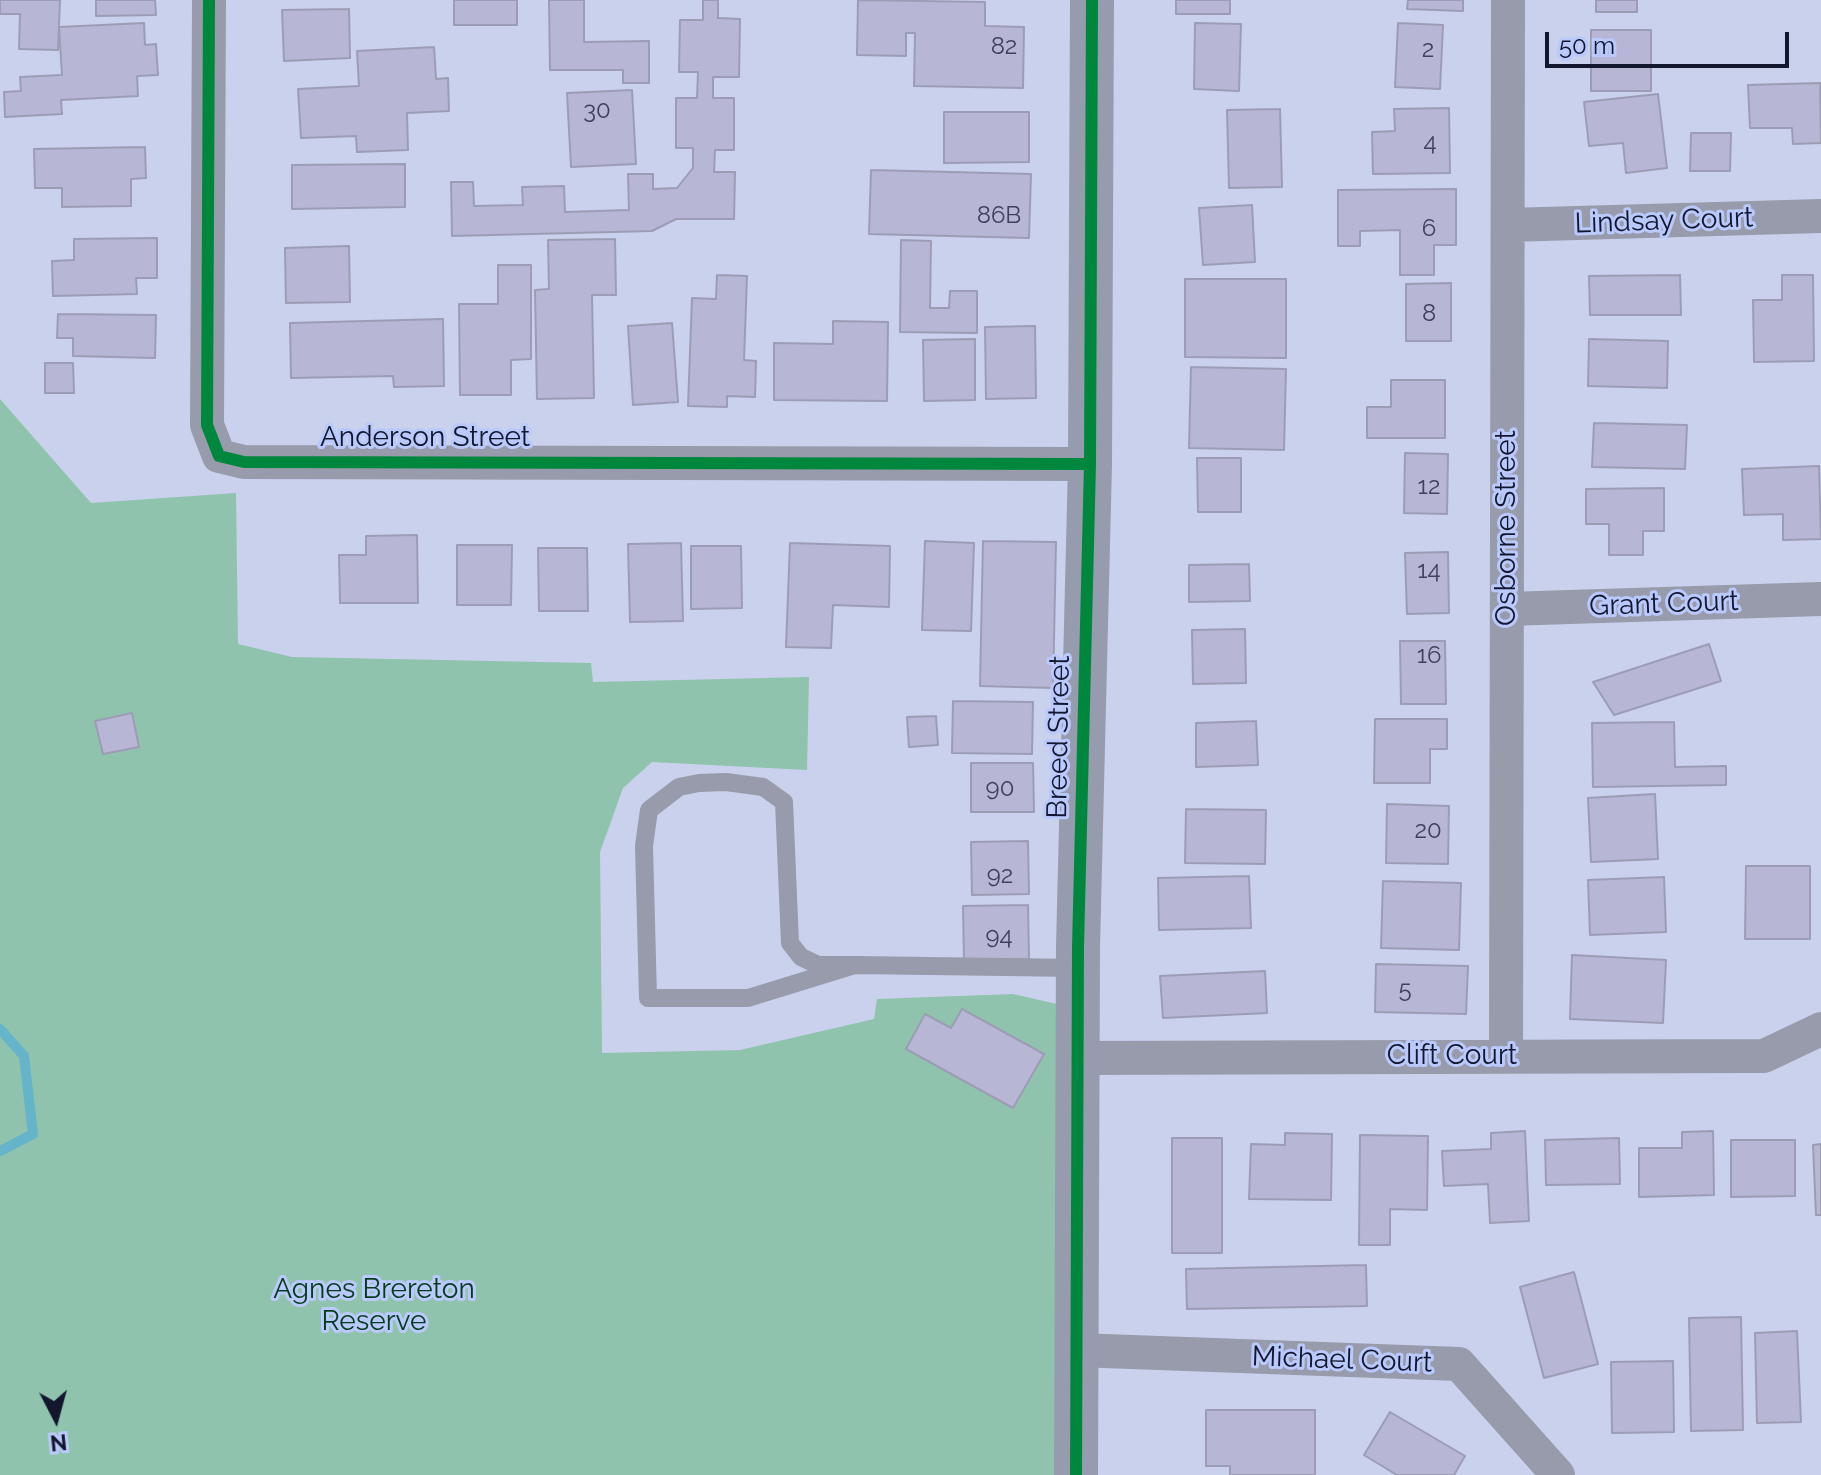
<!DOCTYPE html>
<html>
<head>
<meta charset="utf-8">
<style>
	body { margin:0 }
	#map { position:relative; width:1821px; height:1475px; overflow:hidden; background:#c9d1ec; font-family:Raleway,sans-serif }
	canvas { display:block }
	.north { position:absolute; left:16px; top:1379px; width:80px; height:80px; -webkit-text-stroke:6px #bac9fb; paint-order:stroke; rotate:174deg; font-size:22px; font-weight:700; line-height:32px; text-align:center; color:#12172e }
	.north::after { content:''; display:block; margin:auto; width:28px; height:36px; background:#12172e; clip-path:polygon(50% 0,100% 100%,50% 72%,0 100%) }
	.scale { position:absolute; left:1545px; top:32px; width:244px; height:36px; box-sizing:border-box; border:4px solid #12172e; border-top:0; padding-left:10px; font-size:24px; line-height:28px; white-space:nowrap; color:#12172e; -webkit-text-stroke:6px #bac9fb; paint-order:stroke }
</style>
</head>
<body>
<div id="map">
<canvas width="1821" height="1475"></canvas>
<div class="north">N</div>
<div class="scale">50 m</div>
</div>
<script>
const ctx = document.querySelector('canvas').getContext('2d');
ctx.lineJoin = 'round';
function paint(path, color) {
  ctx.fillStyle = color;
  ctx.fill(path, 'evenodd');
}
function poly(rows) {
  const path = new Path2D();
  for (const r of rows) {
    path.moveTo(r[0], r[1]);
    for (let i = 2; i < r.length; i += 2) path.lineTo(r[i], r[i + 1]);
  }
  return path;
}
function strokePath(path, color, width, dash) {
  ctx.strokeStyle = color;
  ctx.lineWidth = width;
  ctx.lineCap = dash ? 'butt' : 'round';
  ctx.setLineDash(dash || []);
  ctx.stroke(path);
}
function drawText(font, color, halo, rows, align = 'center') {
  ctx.font = font + ' Raleway,sans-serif';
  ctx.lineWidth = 6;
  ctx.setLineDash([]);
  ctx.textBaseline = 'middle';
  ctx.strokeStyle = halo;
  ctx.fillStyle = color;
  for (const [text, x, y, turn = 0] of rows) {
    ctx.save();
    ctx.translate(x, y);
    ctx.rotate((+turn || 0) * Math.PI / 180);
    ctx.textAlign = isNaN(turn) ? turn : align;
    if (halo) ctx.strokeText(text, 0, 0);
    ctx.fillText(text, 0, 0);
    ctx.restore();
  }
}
const green = poly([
	[0,399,91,503,236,493,238,644,292,657,591,663,593,682,809,677,807,770,652,762,623,788,600,852,602,1053,740,1050,874,1019,877,999,1013,994,1061,1005,1056,1475,0,1475]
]);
const stream = poly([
	[0,1029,24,1056,33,1134,0,1151]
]);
const building = poly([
	[0,0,60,0,58,50,19,49,20,14,0,14,0,0],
	[96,0,155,0,156,15,96,16,96,0],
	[454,0,517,0,517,25,454,25,454,0],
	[549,0,584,0,584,42,649,41,649,83,623,83,623,70,550,70,549,0],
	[703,0,718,0,718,18,740,19,739,77,713,77,713,98,734,98,734,150,715,150,714,172,735,172,734,219,676,219,652,231,452,236,451,182,473,182,474,206,523,205,522,187,564,186,565,212,629,210,628,174,653,174,653,189,677,188,693,168,693,148,676,148,676,98,697,98,698,72,679,72,680,20,703,20,703,0],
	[858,0,985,2,985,26,1024,27,1023,88,914,86,915,33,906,33,906,56,857,55,858,0],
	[1176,0,1230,0,1230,14,1176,14,1176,0],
	[1408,0,1463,0,1463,11,1407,9,1408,0],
	[1596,0,1637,0,1637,12,1596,12,1596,0],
	[349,9,350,58,284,61,282,10,349,9],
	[144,23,145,45,156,44,158,75,137,76,138,96,61,100,62,114,5,117,4,92,21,91,20,77,62,75,59,27,144,23],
	[1195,23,1241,24,1239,91,1194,89,1195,23],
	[1398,23,1443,25,1440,89,1395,87,1398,23],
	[1591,30,1651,30,1651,91,1591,91,1591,30],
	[434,47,436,79,448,78,449,111,407,113,408,150,357,152,356,136,301,138,298,89,359,86,357,51,434,47],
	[1820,83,1821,143,1793,144,1792,128,1750,128,1748,85,1820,83],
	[632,90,636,164,571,167,567,93,632,90],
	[1658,94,1667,168,1626,173,1623,143,1589,146,1584,102,1658,94],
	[1449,108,1450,173,1373,174,1372,132,1395,131,1394,109,1449,108],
	[1280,109,1282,187,1229,188,1227,110,1280,109],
	[944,112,1029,112,1029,162,944,163,944,112],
	[1691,133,1731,133,1730,171,1690,171,1691,133],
	[145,147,146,178,131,179,131,206,62,207,62,188,35,188,34,149,145,147],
	[405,164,405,207,292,209,292,165,405,164],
	[871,170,1031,174,1029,238,869,234,871,170],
	[1456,189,1456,245,1434,245,1434,275,1400,275,1400,230,1360,231,1360,246,1338,246,1338,190,1456,189],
	[1252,205,1255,262,1203,265,1199,208,1252,205],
	[157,238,157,278,136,278,137,294,53,296,52,261,74,260,74,239,157,238],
	[615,239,616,295,592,295,594,398,537,399,535,290,549,289,548,240,615,239],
	[901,240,931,241,930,308,949,308,950,291,977,291,977,333,900,332,901,240],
	[349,246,350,302,286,303,285,248,349,246],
	[498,265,531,265,531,359,511,360,511,395,460,395,459,304,498,304,498,265],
	[717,275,747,276,744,360,756,361,755,397,727,396,727,407,688,406,692,298,716,299,717,275],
	[1680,275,1681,315,1590,315,1589,276,1680,275],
	[1782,275,1813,275,1814,361,1754,362,1753,300,1782,300,1782,275],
	[1185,279,1286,279,1286,358,1185,357,1185,279],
	[1451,283,1451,341,1406,341,1406,284,1451,283],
	[58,314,156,315,155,358,73,356,73,338,57,338,58,314],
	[443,319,444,386,394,387,393,376,291,378,290,323,443,319],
	[833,321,888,322,887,401,774,400,774,343,833,344,833,321],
	[672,323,678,402,633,405,628,326,672,323],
	[1035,326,1036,398,986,399,985,327,1035,326],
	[975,339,975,400,924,401,923,340,975,339],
	[1589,339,1668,341,1667,388,1588,386,1589,339],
	[45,363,73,363,74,393,45,393,45,363],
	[1191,367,1286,369,1284,450,1189,448,1191,367],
	[1391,380,1445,380,1445,438,1367,438,1367,407,1391,407,1391,380],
	[1594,423,1687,425,1685,469,1592,467,1594,423],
	[1405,453,1448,454,1447,514,1404,513,1405,453],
	[1197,458,1241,458,1241,512,1198,512,1197,458],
	[1819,466,1821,539,1783,540,1783,514,1744,515,1742,469,1819,466],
	[1664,488,1664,531,1643,531,1643,555,1609,555,1609,524,1586,524,1586,489,1664,488],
	[417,535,418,603,340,603,339,555,366,555,366,536,417,535],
	[925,541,974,543,971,631,922,630,925,541],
	[983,541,1056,542,1053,688,980,686,983,541],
	[681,543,683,621,630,622,628,544,681,543],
	[790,543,890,546,889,607,833,605,831,648,786,647,790,543],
	[457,545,512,545,511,605,457,605,457,545],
	[691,546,741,546,742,608,691,609,691,546],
	[538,548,587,548,588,611,539,611,538,548],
	[1448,552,1449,613,1407,614,1405,553,1448,552],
	[1249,564,1250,601,1189,602,1189,565,1249,564],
	[1245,629,1246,683,1193,684,1192,630,1245,629],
	[1400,641,1445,641,1446,704,1401,704,1400,641],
	[1709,644,1721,681,1614,715,1593,682,1709,644],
	[953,701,1033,702,1032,754,952,753,953,701],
	[132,713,139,747,103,754,95,721,132,713],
	[936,716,938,745,909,747,907,717,936,716],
	[1375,719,1447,719,1447,749,1430,749,1430,783,1374,783,1375,719],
	[1256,721,1258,765,1196,767,1196,723,1256,721],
	[1674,722,1675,767,1726,766,1726,785,1593,787,1592,723,1674,722],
	[971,763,1033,763,1034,812,971,812,971,763],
	[1655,794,1658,859,1591,862,1588,798,1655,794],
	[1387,804,1449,806,1448,864,1386,863,1387,804],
	[1186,809,1266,810,1265,864,1185,863,1186,809],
	[1028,841,1029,894,972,895,971,842,1028,841],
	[1746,866,1810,866,1810,939,1745,939,1746,866],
	[1249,876,1251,928,1159,930,1158,878,1249,876],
	[1664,877,1666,932,1590,935,1588,880,1664,877],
	[1383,881,1461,883,1459,950,1381,948,1383,881],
	[1028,905,1029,959,964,960,963,906,1028,905],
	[1572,955,1666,960,1663,1023,1570,1019,1572,955],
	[1376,964,1468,966,1466,1014,1375,1012,1376,964],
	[1265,971,1267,1013,1163,1018,1160,976,1265,971],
	[962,1009,1044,1054,1013,1108,906,1049,925,1014,951,1028,962,1009],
	[1525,1131,1529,1221,1490,1223,1488,1184,1444,1186,1442,1151,1491,1149,1491,1133,1525,1131],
	[1713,1131,1714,1195,1639,1197,1639,1148,1682,1148,1682,1132,1713,1131],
	[1285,1133,1332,1134,1331,1200,1249,1199,1251,1144,1285,1145,1285,1133],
	[1360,1135,1428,1136,1427,1210,1390,1209,1390,1245,1359,1245,1360,1135],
	[1172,1138,1222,1138,1222,1253,1172,1253,1172,1138],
	[1619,1138,1620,1184,1546,1185,1545,1140,1619,1138],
	[1731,1140,1795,1140,1795,1196,1731,1197,1731,1140],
	[1821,1144,1821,1215,1816,1215,1813,1145,1821,1144],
	[1366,1265,1367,1306,1187,1309,1186,1269,1366,1265],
	[1574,1272,1598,1364,1544,1378,1520,1287,1574,1272],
	[1741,1317,1743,1430,1691,1431,1689,1318,1741,1317],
	[1797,1331,1801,1422,1757,1423,1755,1333,1797,1331],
	[1673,1361,1674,1432,1612,1433,1611,1362,1673,1361],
	[1206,1410,1315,1410,1315,1475,1230,1475,1230,1466,1206,1466,1206,1410],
	[1390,1412,1465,1456,1454,1475,1397,1475,1364,1455,1390,1412]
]);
const lane = poly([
	[855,965,818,965,801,957,790,943,784,802,763,787,726,782,699,783,679,787,649,810,644,846,648,998,748,998,855,965,1078,968]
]);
const street = poly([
	[209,0,207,425,219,456,244,462,1090,464],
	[1508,225,1821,216],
	[1507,609,1821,599],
	[1506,1056,1508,0],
	[1078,1058,1764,1056,1821,1029],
	[1077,1350,1459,1364,1558,1475]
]);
const secondary = poly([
	[1076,1475,1078,947,1090,464,1092,0]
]);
const cycleway = poly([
	[209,0,207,425,219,456,244,462,1090,464],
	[1076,1475,1078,947,1090,464,1092,0]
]);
const numberNames = [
	["82",1004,47],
	["2",1428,50],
	["30",597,111],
	["4",1430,143],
	["86B",999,216],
	["6",1429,229],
	["8",1429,314],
	["12",1429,487],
	["14",1429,571],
	["16",1429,656],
	["90",1000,789],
	["20",1428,831],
	["92",1000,876],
	["94",999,937],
	["5",1405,990]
];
const streetNames = [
	["Lindsay Court",1664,221,-2],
	["Anderson Street",425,438],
	["Osborne Street",1507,528,-90],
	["Grant Court",1664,604,-2],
	["Breed Street",1059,737,-89],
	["Clift Court",1452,1056],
	["Michael Court",1342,1360,2]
];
const parkNames = [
	["Agnes Brereton",374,1290],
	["Reserve",374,1322]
];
paint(green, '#8fc3ad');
strokePath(stream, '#65b4c9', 10);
paint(building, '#b7b7d5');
strokePath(building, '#9c9db4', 2);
strokePath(lane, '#979bab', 18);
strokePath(street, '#979bab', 34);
strokePath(secondary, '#979bae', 44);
strokePath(cycleway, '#00873e', 12);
drawText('24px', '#3f425b', null, numberNames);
drawText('28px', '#12172e', '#bac9fb', streetNames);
drawText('28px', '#043c1c', '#bac9fb', parkNames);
</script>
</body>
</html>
